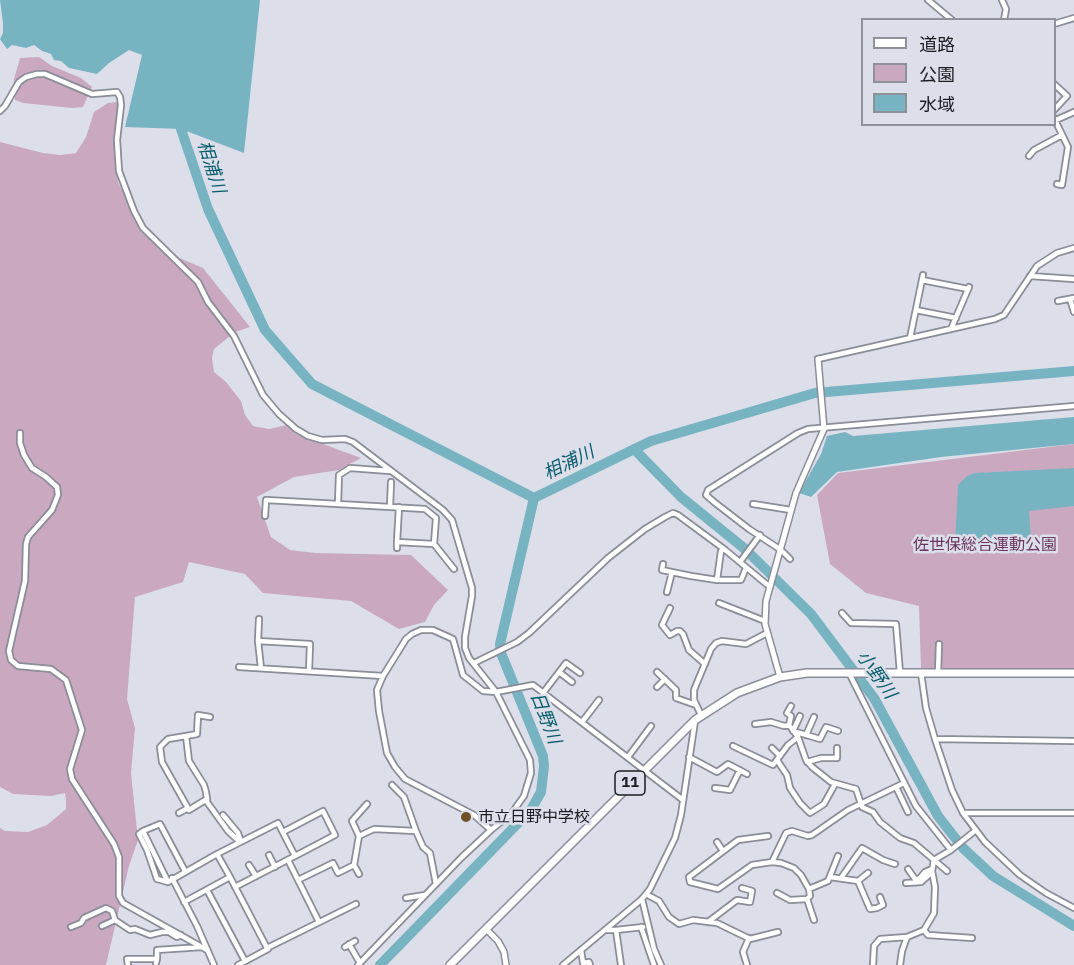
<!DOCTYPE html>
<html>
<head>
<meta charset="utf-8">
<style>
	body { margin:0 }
	#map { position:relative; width:1074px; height:965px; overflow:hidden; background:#dcdfea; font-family:"IBM Plex Sans","Noto Sans JP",sans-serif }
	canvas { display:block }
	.legend { position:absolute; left:861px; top:18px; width:195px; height:108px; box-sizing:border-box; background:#dcdfea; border:2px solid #8f9199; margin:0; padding:8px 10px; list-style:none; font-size:18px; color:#1b1c20 }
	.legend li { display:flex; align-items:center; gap:12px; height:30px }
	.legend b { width:30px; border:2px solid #8f9199 }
</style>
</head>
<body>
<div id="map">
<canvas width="1074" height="965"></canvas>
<ul class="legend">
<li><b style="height:8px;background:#fff"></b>道路</li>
<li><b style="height:16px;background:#caa9c0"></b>公園</li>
<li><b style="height:16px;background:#78b3c2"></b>水域</li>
</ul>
</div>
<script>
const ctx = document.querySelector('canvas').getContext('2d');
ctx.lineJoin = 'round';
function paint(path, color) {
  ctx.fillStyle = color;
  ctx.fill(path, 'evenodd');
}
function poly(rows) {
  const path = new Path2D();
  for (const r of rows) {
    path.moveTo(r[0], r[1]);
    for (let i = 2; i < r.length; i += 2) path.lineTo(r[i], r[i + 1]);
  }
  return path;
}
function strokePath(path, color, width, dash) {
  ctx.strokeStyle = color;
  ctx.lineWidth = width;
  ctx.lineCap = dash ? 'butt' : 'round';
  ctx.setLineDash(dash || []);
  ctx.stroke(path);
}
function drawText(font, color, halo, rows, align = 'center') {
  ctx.font = font + ' "IBM Plex Sans","Noto Sans JP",sans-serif';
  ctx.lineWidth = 5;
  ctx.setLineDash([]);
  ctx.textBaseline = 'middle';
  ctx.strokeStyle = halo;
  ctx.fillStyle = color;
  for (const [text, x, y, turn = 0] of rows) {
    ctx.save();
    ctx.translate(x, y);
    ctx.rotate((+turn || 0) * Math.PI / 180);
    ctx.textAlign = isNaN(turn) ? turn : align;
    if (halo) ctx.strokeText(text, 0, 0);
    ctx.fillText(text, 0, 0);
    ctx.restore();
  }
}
const green = poly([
	[39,57,52,66,81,78,92,87,83,107,72,108,23,103,15,100,14,79,20,58],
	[118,102,121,109,115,159,118,182,135,217,172,255,203,268,250,327,235,332,214,349,212,358,214,372,226,382,241,401,245,415,253,426,269,429,291,424,296,434,361,458,339,470,294,477,257,497,271,537,290,550,315,553,411,555,448,590,434,605,425,622,399,629,351,601,263,593,245,574,189,562,183,582,135,597,127,699,135,728,131,773,138,840,129,866,106,965,0,965,0,828,5,831,28,832,47,825,66,809,66,800,65,793,51,796,13,794,0,787,0,142,43,153,60,155,76,153,86,137,94,112,108,103],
	[1074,444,1074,668,921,669,919,606,866,593,830,564,817,495,838,473]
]);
const water = poly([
	[0,0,260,0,244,153,181,129,125,127,142,55,129,50,109,63,97,74,69,68,61,61,54,60,51,54,42,51,34,45,26,48,12,45,7,49,0,39,3,33,3,23],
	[1074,417,1074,444,941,457,837,472,811,497,799,493,821,454,827,436,845,432,853,436],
	[1074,468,1074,506,1029,511,1031,539,992,538,991,544,955,546,958,485,967,476,975,473]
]);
const river = poly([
	[181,129,208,209,265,330,312,384,534,498,651,441,815,393,1074,371],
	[634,449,681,497,745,549,811,614,874,698,938,816,963,848,993,876,1074,926],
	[380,965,524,817,532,808,541,792,544,766,543,756,501,653,500,644,534,498]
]);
const minor = poly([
	[928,0,952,20],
	[1002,0,1006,9,1004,20],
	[1054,24,1074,18],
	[1054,84,1067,96,1054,110],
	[0,111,5,106,19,82,26,77,37,74,45,74,92,94,117,92,120,97,121,105,117,140,119,171,134,211,143,228,198,282,208,302,234,336,263,395,279,414,296,429,308,436,322,440,345,439,353,442,443,510,452,520,472,588,472,596,465,637,465,648,469,658,496,692,530,760,531,773,524,796,511,814,491,830],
	[1054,118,1068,147,1062,185,1057,184],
	[1056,120,1074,112],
	[1029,156,1034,150,1062,135],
	[1030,276,1074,279],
	[922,280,968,289],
	[1070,299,1074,312],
	[1058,301,1074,298],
	[916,310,956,318],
	[951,329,969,287],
	[910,338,923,275],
	[818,359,995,319,1004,315,1037,266,1057,253,1074,248],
	[20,433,20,443,24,455,32,468,46,477,57,487,58,495,52,510,28,537,26,544,25,581,9,651,11,660,18,666,51,669,66,680,82,730,70,769,72,779,114,844,119,857,119,896,123,903,207,950],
	[338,504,425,509,436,518,434,544,454,569],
	[753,504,791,510],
	[390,507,391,482],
	[265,516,266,500,338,504,339,475,350,468,390,471],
	[397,542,399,507],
	[397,548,397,542,434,544],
	[790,559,781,550,749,529,714,502,706,495,708,490,798,433,808,429,1074,406],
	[740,562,760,535],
	[663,564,662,570,691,576,717,580,721,551,724,549,770,587],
	[717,580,741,580,746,568],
	[667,592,672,572],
	[719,603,765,621],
	[670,608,662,625,670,635,677,631,680,631,683,634,689,650,705,664],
	[842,613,851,623,896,624,900,673],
	[259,619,258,641,310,644,309,671],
	[258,641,261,668],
	[474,663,517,642,529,633,608,558,645,529,665,517,673,513,678,515,724,549],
	[239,667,383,676],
	[559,672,572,682],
	[657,672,676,690,676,698,696,705],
	[849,673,916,806,951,850],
	[921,673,926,708,935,739,952,790,963,813,985,842,1020,875,1046,893,1074,908],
	[938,673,939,644],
	[657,687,665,679],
	[543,693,566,663,580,673],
	[701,715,694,700,694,690,711,649,716,643,722,641,746,644,767,633],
	[800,716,793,731,820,739,826,727,838,731],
	[582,722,599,700],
	[755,724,771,722,784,726,789,725,798,737,806,760,812,767,831,782,856,789,862,807,873,812,880,822,900,838,914,843,947,871],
	[789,725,791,716,787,713,791,706],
	[806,735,814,717],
	[186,736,197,734,198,715,210,717],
	[935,739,1074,741],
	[733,746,773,765,788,745,798,737],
	[772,748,780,756],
	[628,757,651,726],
	[689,757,717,772,728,764,747,774],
	[777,760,787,775,790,788,800,803,810,813,824,804,835,784],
	[807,762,821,758,837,758,837,748],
	[392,785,404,797,416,831],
	[896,787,908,812],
	[715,788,730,790,740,770],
	[207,799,189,810,162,762,160,747,168,739,186,736,189,761,204,785,206,792,207,799,207,802,228,831,240,842],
	[179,813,188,808],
	[963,813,1074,813],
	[223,815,238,833,240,839],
	[143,831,139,834,147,850,157,879,168,882],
	[283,832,323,811,335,835,295,856],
	[359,836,374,829,416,831,423,847,430,853,436,884],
	[768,836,738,840,689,877,690,882,718,889,752,865,772,862,786,833,792,831,808,836,812,835,848,810,904,783],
	[717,842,723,851],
	[269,855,275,867],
	[288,860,319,922],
	[772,862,781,863,794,868,801,875,809,889,810,896,807,899,814,920],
	[249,865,256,876],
	[354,865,359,836,352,821,367,804],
	[908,869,915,879,919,879,925,872,932,869],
	[185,871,160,824,143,831,168,882,217,854],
	[830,877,858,881,870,909,877,908,883,905,880,897],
	[172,878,197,926,214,965],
	[841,878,862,848,883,860,895,864],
	[298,880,333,863,338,873,354,865,359,874],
	[858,881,868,873],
	[906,883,921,882,932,872],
	[235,887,295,856,278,823,217,854,230,877,267,948],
	[809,889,828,881,838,856],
	[207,890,245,961],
	[777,893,790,900,807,899],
	[646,894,659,901,669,917,679,924,693,920,717,923,750,939,778,932],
	[406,898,425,895],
	[642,899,654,949,661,965],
	[184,902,230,877],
	[708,922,737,900,750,902,752,891,742,888],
	[102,926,115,920,130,930,135,929,150,935,162,932,169,932,177,937,181,935],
	[71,927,81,923,84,918,106,908,112,911,115,920],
	[641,927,654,965],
	[605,930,616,930,621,965],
	[616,930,643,927],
	[972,938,928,935,924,930,934,913,935,887,932,871,934,860,951,850,976,830],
	[349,944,360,963],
	[345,947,355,941],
	[581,950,583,963,589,962,590,965],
	[157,959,157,950,202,947],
	[128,965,127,959,157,959,156,963],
	[238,965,268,949,267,948,356,904],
	[358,965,461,858,491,830,474,815,405,779,395,767,387,753,379,711,377,690,383,676,406,639,412,634,421,630,433,630,453,639,463,675,483,691,496,692,533,685,683,800],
	[563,965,642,899,650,889,675,838,681,815,695,721],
	[747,965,743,952,749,938],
	[873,965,874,946,880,939,907,937,924,930],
	[900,965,902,951,907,937]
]);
const tertiary = poly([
	[780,677,765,624,766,601,796,493,824,429,818,359],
	[486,929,498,941,504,952,506,965]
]);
const primary = poly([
	[450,965,695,720,737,693,780,677,807,673,1074,673]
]);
const markers = [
	[466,817,6,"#725128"]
];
const shields = [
	[630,783,30]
];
const shieldNames = [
	["11",630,783]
];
const parkNames = [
	["佐世保総合運動公園",985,545]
];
const poiNames = [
	["市立日野中学校",478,817]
];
const waterNames = [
	["相浦川",211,167,72],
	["相浦川",569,463,-26],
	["小野川",876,675,55],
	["日野川",545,718,69]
];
paint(green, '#caa9c0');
paint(water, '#78b3c2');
strokePath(river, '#78b3c2', 10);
strokePath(minor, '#8a8c97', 8);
strokePath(tertiary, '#8a8c97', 8);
strokePath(primary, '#8a8c97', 10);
strokePath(minor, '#fff', 4.5);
strokePath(tertiary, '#fff', 5);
strokePath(primary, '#fff', 7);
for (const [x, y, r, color] of markers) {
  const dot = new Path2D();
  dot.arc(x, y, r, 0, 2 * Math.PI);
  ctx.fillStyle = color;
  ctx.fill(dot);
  strokePath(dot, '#dcdfea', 2);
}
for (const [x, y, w] of shields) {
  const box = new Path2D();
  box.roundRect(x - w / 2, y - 12, w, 24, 4.5);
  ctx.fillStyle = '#dcdfea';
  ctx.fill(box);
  strokePath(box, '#1b1c20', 1.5);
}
drawText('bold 15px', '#1b1c20', null, shieldNames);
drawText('16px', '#6b355e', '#dcdfea', parkNames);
drawText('16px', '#1b1c20', '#dcdfea', poiNames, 'left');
drawText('italic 18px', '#075c6c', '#dcdfea', waterNames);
</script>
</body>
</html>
